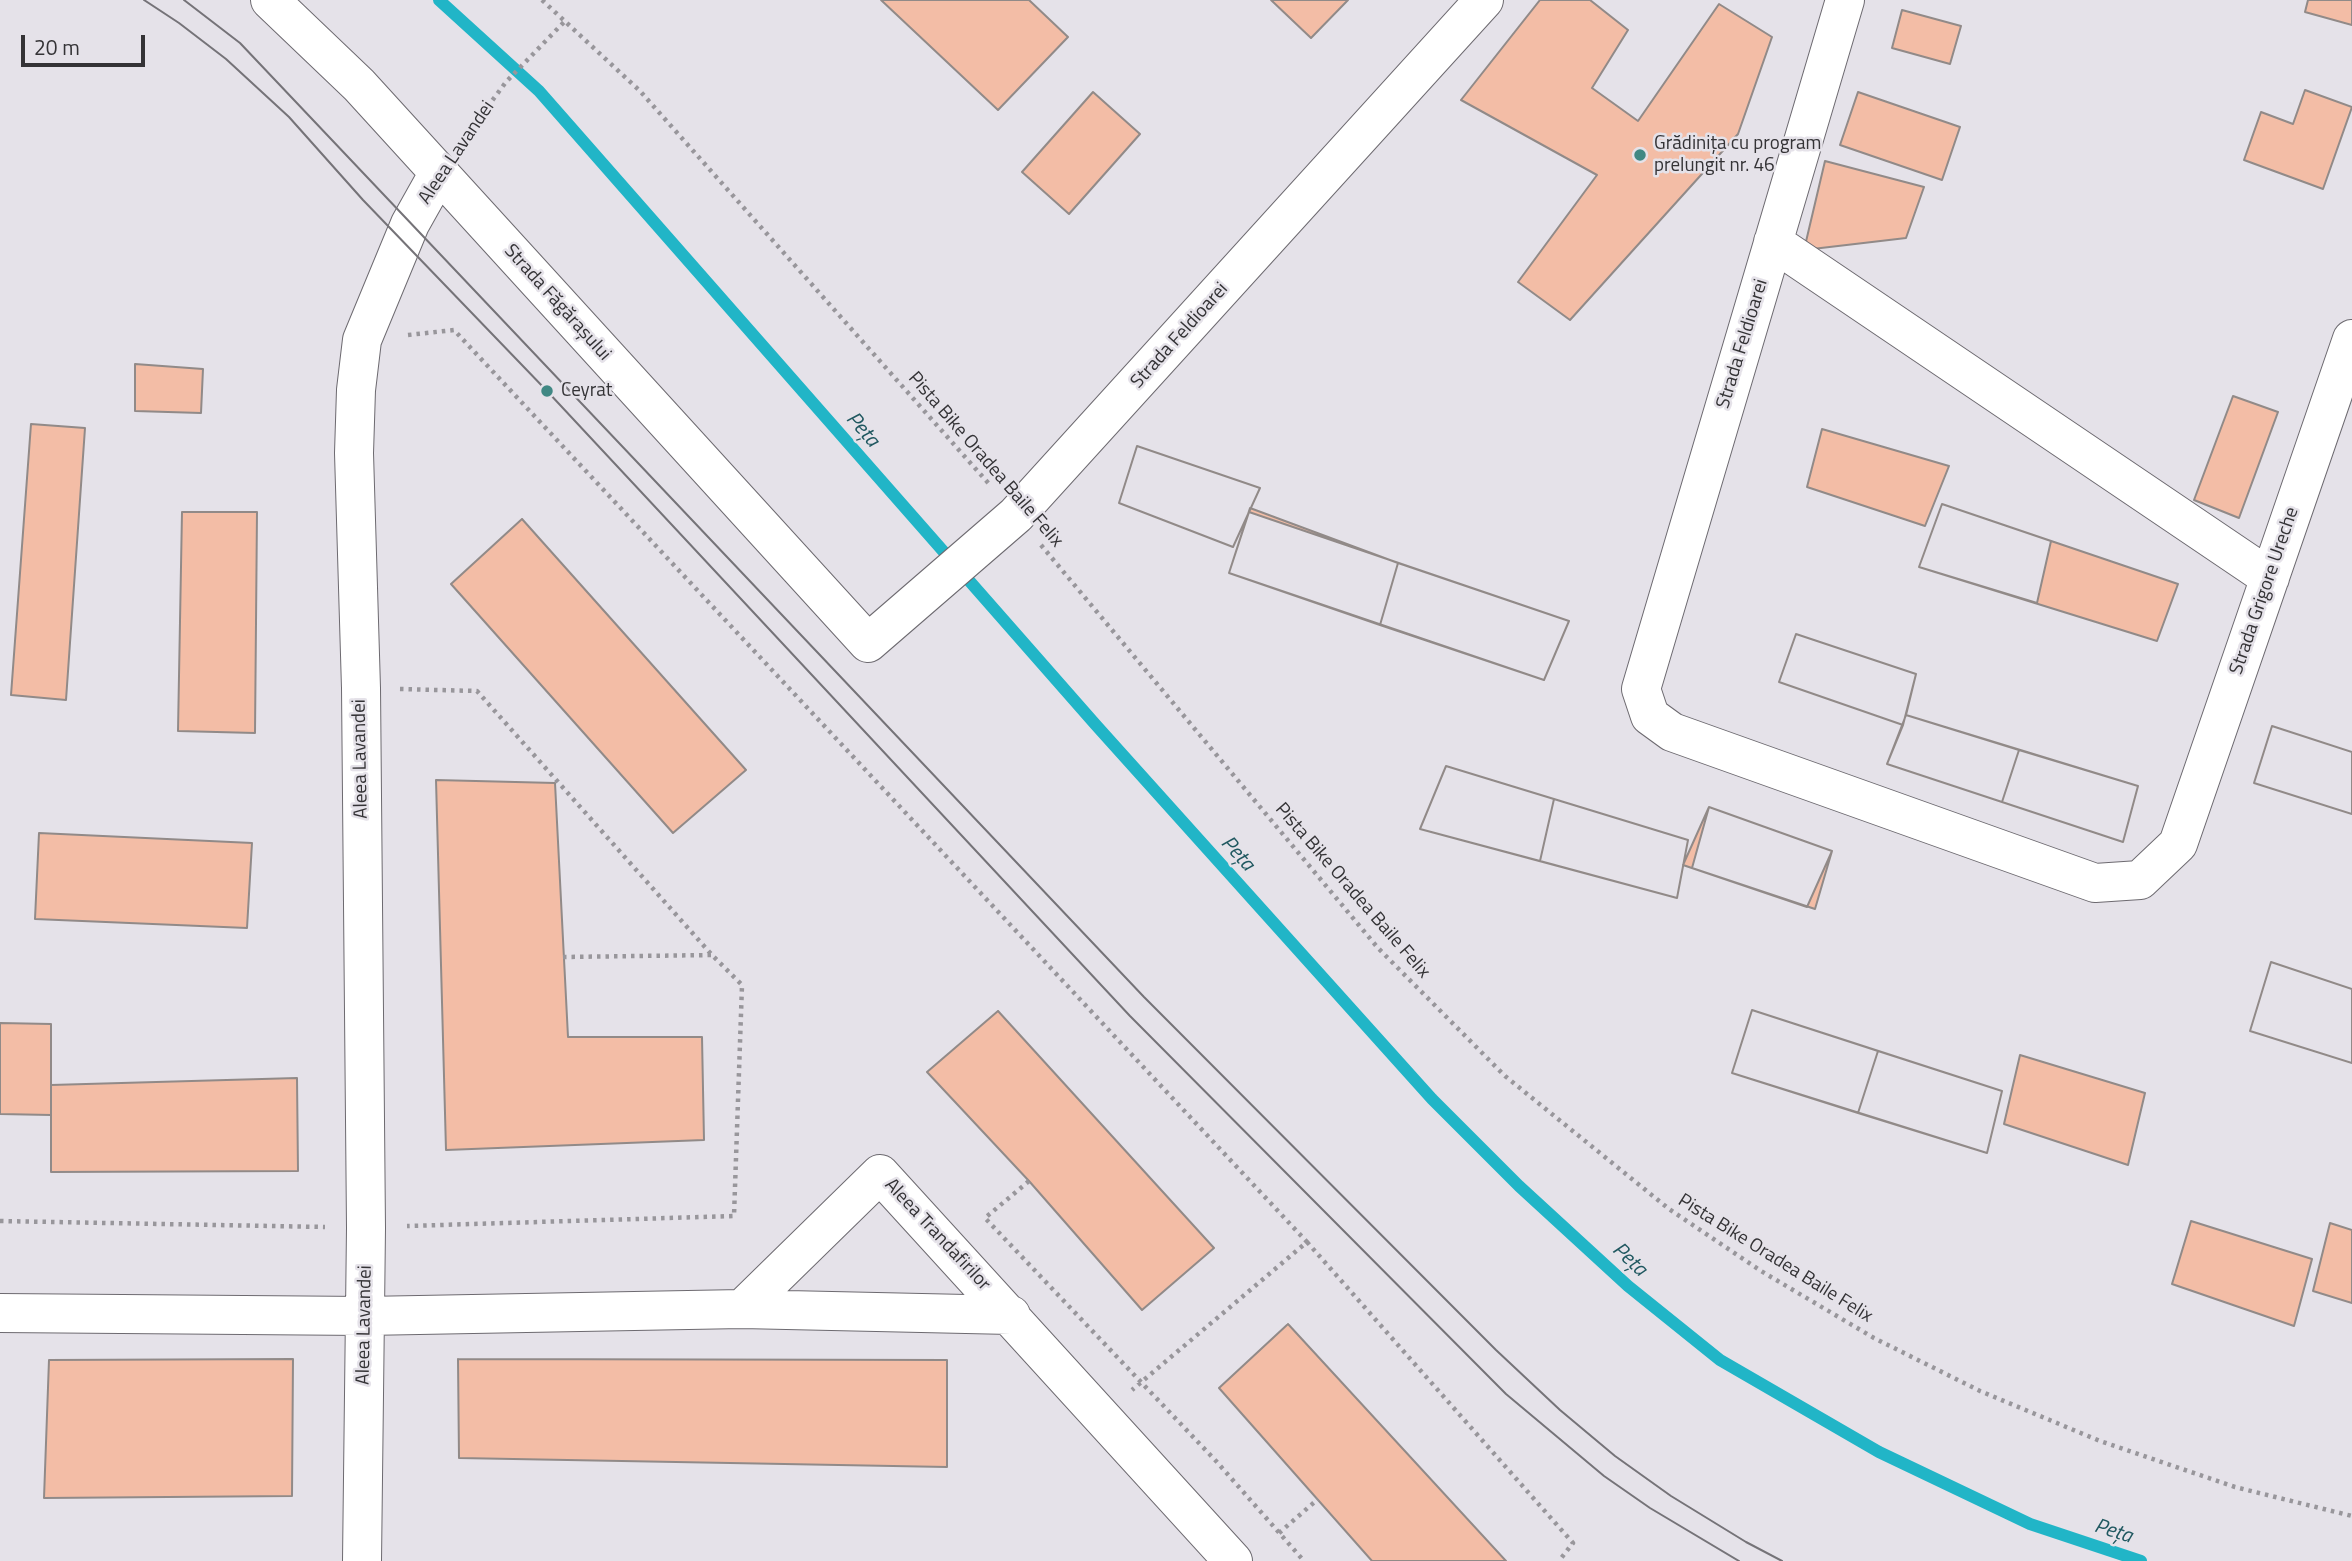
<!DOCTYPE html>
<html>
<head>
<meta charset="utf-8">
<style>
	body { margin:0 }
	#map { position:relative; width:2352px; height:1561px; overflow:hidden; background:#e5e2e9; font-family:"Titillium Web",sans-serif }
	canvas { display:block }
	.scale { position:absolute; left:21px; top:35px; width:124px; height:32px; box-sizing:border-box; border:4px solid #343336; border-top:0; padding-left:9px; font-size:21px; line-height:24px; white-space:nowrap; color:#343336; -webkit-text-stroke:5px #e5e2e9; paint-order:stroke }
</style>
</head>
<body>
<div id="map">
<canvas width="2352" height="1561"></canvas>
<div class="scale">20 m</div>
</div>
<script>
const ctx = document.querySelector('canvas').getContext('2d');
ctx.lineJoin = 'round';
function poly(rows) {
  const path = new Path2D();
  for (const r of rows) {
    path.moveTo(r[0], r[1]);
    for (let i = 2; i < r.length; i += 2) path.lineTo(r[i], r[i + 1]);
  }
  return path;
}
function strokePath(path, color, width, dash) {
  ctx.strokeStyle = color;
  ctx.lineWidth = width;
  ctx.lineCap = dash ? 'butt' : 'round';
  ctx.setLineDash(dash || []);
  ctx.stroke(path);
}
function paint(path, color) {
  ctx.fillStyle = color;
  ctx.fill(path, 'evenodd');
}
function drawText(font, color, halo, rows, align = 'center') {
  ctx.font = font + ' "Titillium Web",sans-serif';
  ctx.lineWidth = 5;
  ctx.setLineDash([]);
  ctx.textBaseline = 'middle';
  ctx.strokeStyle = halo;
  ctx.fillStyle = color;
  for (const [text, x, y, turn = 0] of rows) {
    ctx.save();
    ctx.translate(x, y);
    ctx.rotate((+turn || 0) * Math.PI / 180);
    ctx.textAlign = isNaN(turn) ? turn : align;
    if (halo) ctx.strokeText(text, 0, 0);
    ctx.fillText(text, 0, 0);
    ctx.restore();
  }
}
const stream = poly([
	[439,0,539,91,1095,724,1432,1099,1519,1186,1628,1286,1720,1360,1879,1452,2030,1524,2141,1561]
]);
const building = poly([
	[881,0,1029,0,1068,37,998,110,881,0],
	[1271,0,1348,0,1311,38,1271,0],
	[1540,0,1590,0,1628,30,1592,88,1638,121,1719,4,1772,37,1738,134,1570,320,1518,282,1597,175,1461,100,1540,0],
	[2308,0,2352,0,2352,25,2305,12,2308,0],
	[1902,10,1961,26,1950,64,1892,48,1902,10],
	[2305,90,2352,107,2323,189,2244,160,2261,112,2293,124,2305,90],
	[1093,92,1140,134,1069,214,1022,172,1093,92],
	[1858,92,1960,127,1942,180,1840,145,1858,92],
	[1825,161,1924,187,1906,238,1804,250,1825,161],
	[135,364,203,369,201,413,135,411,135,364],
	[2233,396,2278,412,2239,518,2194,500,2233,396],
	[31,424,85,428,66,700,11,695,31,424],
	[1822,429,1949,466,1925,526,1807,487,1822,429],
	[1137,446,1260,488,1233,547,1119,503,1137,446],
	[1137,446,1260,488,1233,547,1119,503,1137,446],
	[1942,504,2178,584,2157,641,1919,567,1942,504],
	[1942,504,2051,541,2037,603,1919,567,1942,504],
	[1250,508,1398,563,1380,625,1229,573,1250,508],
	[182,512,257,512,255,733,178,731,182,512],
	[1249,512,1569,621,1544,680,1229,573,1249,512],
	[522,519,746,770,673,833,451,584,522,519],
	[1398,563,1569,621,1544,680,1380,625,1398,563],
	[1796,634,1916,674,1906,715,2138,786,2123,842,1887,764,1903,725,1779,682,1796,634],
	[1796,634,1916,674,1903,725,1779,682,1796,634],
	[1906,715,2019,750,2002,802,1887,764,1906,715],
	[2272,726,2352,752,2352,814,2254,783,2272,726],
	[2272,726,2352,752,2352,814,2254,783,2272,726],
	[2019,750,2138,786,2123,842,2002,802,2019,750],
	[1446,766,1688,840,1677,898,1420,829,1446,766],
	[1446,766,1554,799,1540,861,1420,829,1446,766],
	[436,780,555,783,568,1037,702,1037,704,1140,446,1150,436,780],
	[1554,799,1688,840,1677,898,1540,861,1554,799],
	[1709,807,1832,851,1815,909,1692,868,1709,807],
	[1709,807,1832,851,1807,907,1683,865,1709,807],
	[39,833,252,843,247,928,35,919,39,833],
	[2271,962,2352,989,2352,1063,2250,1031,2271,962],
	[2271,962,2352,989,2352,1063,2250,1031,2271,962],
	[1752,1010,2002,1091,1987,1153,1732,1073,1752,1010],
	[1752,1010,1878,1051,1858,1113,1732,1073,1752,1010],
	[998,1011,1214,1248,1142,1310,1029,1181,927,1072,998,1011],
	[0,1023,51,1024,51,1115,0,1114,0,1023],
	[1878,1051,2002,1091,1987,1153,1858,1113,1878,1051],
	[2020,1055,2145,1093,2128,1165,2004,1124,2020,1055],
	[297,1078,298,1171,51,1172,51,1085,297,1078],
	[2191,1221,2312,1259,2294,1326,2172,1284,2191,1221],
	[2330,1223,2352,1230,2352,1303,2313,1291,2330,1223],
	[1288,1324,1506,1561,1372,1561,1219,1388,1288,1324],
	[293,1359,292,1496,44,1498,49,1360,293,1359],
	[458,1359,947,1360,947,1467,459,1458,458,1359]
]);
const path = poly([
	[542,0,640,91,990,485],
	[462,141,506,82,566,20],
	[408,335,454,330,1307,1242,1132,1390],
	[1041,545,1378,948,1505,1076,1669,1209,1761,1271,1874,1338,1980,1391,2100,1441,2235,1487,2352,1516],
	[400,689,477,691,712,955,742,985,734,1216,407,1226],
	[563,957,712,955],
	[1029,1181,985,1218,1216,1461,1304,1561],
	[0,1221,325,1227],
	[1307,1242,1573,1543,1559,1561],
	[1279,1533,1318,1499]
]);
const minor = poly([
	[270,0,359,85,868,643,1016,515,1484,0],
	[1845,0,1641,689,1650,716,1672,732,2095,883,2140,880,2178,844,2352,339],
	[1773,242,2270,578],
	[742,1309,880,1174,1233,1561],
	[0,1313,365,1316,742,1309,1011,1315],
	[362,1561,366,1228,361,688,354,453,356,390,362,340,410,224,438,174]
]);
const tram = poly([
	[144,0,179,23,226,59,289,117,363,200,547,391,1130,1016,1506,1394,1604,1476,1650,1508,1739,1561],
	[184,0,240,43,1144,997,1496,1350,1560,1410,1615,1456,1671,1496,1746,1542,1782,1561]
]);
const markers = [
	[1640,155,7,"#408884"],
	[547,391,7,"#408884"]
];
const poiNames = [
	["Grădinița cu program",1654,144],
	["prelungit nr. 46",1654,166],
	["Ceyrat",561,391]
];
const streetNames = [
	["Aleea Lavandei",457,153,-56],
	["Strada Făgărașului",557,303,48],
	["Strada Feldioarei",1180,336,-48],
	["Strada Feldioarei",1743,344,-73],
	["Pista Bike Oradea Baile Felix",985,460,49],
	["Strada Grigore Ureche",2265,591,-71],
	["Aleea Lavandei",361,759,-91],
	["Pista Bike Oradea Baile Felix",1352,891,49],
	["Aleea Trandafirilor",937,1235,47],
	["Pista Bike Oradea Baile Felix",1775,1259,32],
	["Aleea Lavandei",365,1325,-89]
];
const waterNames = [
	["Peța",862,430,49],
	["Peța",1237,854,48],
	["Peța",1629,1260,43],
	["Peța",2113,1532,18]
];
strokePath(stream, '#21b5c7', 12);
paint(building, '#f3bda6');
strokePath(building, '#918a88', 2);
strokePath(minor, '#6d6a70', 40);
strokePath(path, '#98969b', 4.5, [3.5, 5]);
strokePath(minor, '#fff', 38);
strokePath(tram, '#757378', 2);
for (const [x, y, r, color] of markers) {
  const dot = new Path2D();
  dot.arc(x, y, r, 0, 2 * Math.PI);
  ctx.fillStyle = color;
  ctx.fill(dot);
  strokePath(dot, '#e5e2e9', 2.5);
}
drawText('19px', '#343336', '#e5e2e9', poiNames, 'left');
drawText('19px', '#343336', '#e5e2e9', streetNames);
drawText('italic 21px', '#205860', '#e5e2e9', waterNames);
</script>
</body>
</html>
